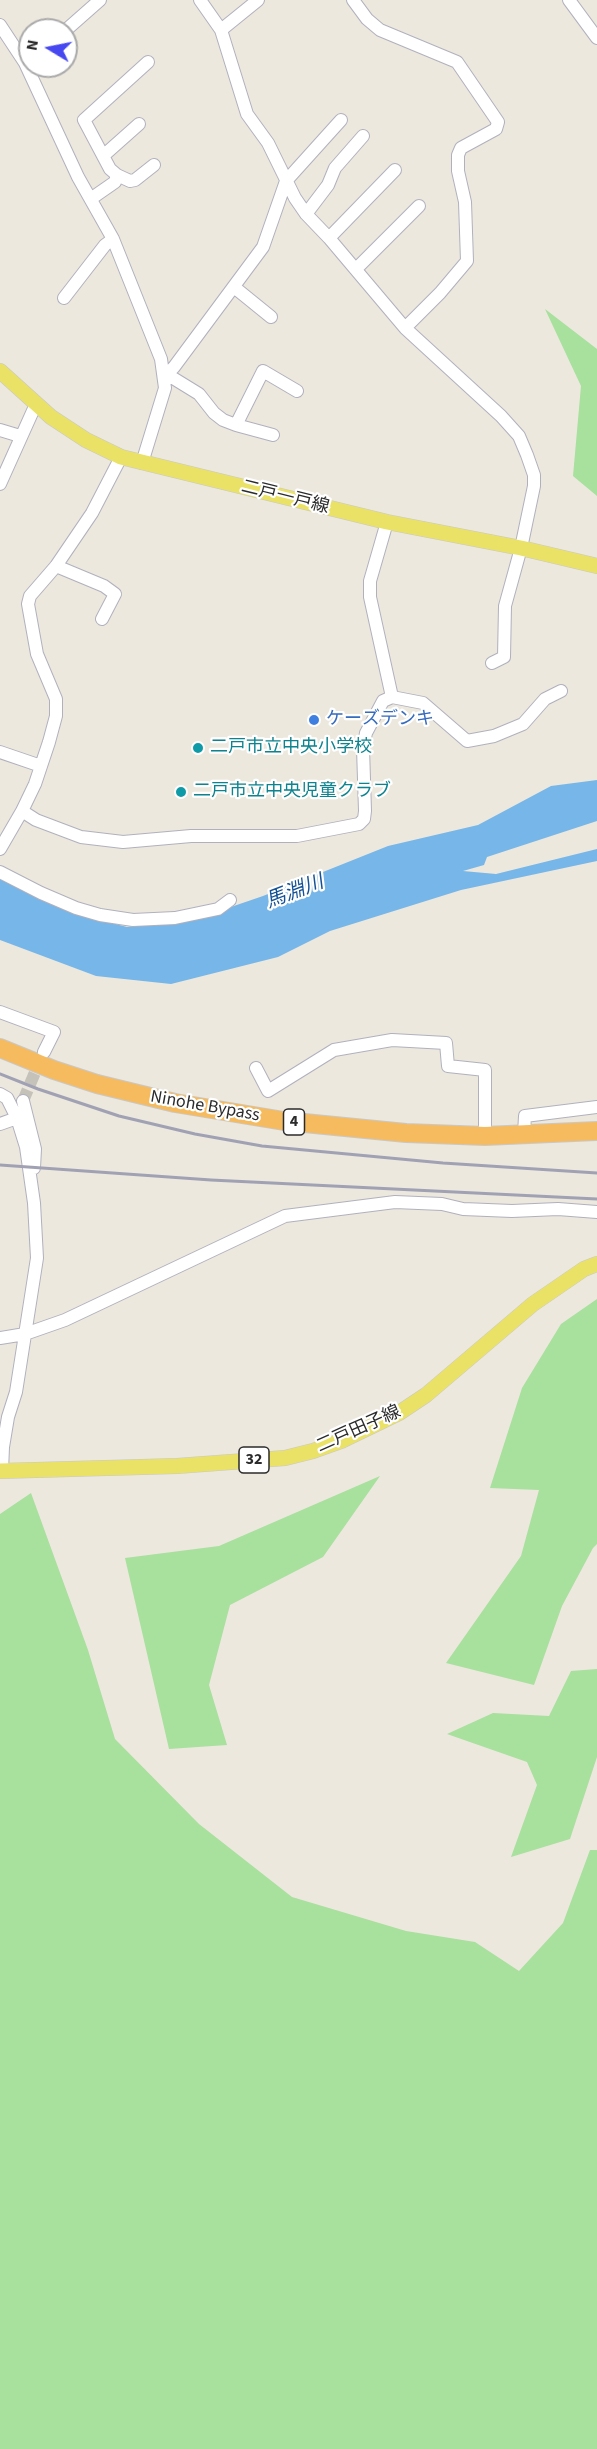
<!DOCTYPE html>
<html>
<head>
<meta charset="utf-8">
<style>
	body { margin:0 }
	#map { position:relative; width:597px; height:2449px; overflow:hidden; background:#ece8de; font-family:"Source Sans 3",sans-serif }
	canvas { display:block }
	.north { position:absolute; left:18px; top:18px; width:60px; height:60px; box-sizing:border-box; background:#fff; border:2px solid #aaa; border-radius:50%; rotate:280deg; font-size:16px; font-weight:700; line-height:24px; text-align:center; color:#2b2b2b }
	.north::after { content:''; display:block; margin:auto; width:21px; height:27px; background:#4748f0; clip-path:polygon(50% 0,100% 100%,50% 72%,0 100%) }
</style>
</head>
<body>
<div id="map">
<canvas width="597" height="2449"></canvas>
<div class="north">N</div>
</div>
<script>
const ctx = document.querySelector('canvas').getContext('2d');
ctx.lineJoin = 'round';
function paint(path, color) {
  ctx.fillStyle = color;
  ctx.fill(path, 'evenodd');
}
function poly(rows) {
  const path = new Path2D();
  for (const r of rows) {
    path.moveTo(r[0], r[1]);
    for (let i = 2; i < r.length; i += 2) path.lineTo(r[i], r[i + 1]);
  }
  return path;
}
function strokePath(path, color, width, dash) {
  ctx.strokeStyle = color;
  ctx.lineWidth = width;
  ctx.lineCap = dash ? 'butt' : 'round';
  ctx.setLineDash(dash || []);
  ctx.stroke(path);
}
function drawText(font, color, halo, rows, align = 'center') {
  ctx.font = font + ' "Source Sans 3","Noto Sans JP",sans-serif';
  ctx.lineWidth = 4.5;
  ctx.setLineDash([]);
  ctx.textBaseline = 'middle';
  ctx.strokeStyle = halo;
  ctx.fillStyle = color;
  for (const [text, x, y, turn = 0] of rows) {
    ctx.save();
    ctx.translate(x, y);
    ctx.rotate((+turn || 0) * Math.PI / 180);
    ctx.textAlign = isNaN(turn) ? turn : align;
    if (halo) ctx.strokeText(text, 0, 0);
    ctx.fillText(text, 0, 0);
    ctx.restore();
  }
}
const green = poly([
	[545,309,597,349,597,496,573,476,581,386],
	[597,1299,597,1544,593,1548,562,1606,534,1685,446,1663,521,1556,539,1490,490,1488,522,1388,561,1324],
	[380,1476,323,1557,230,1605,209,1685,227,1745,169,1749,125,1558,219,1546],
	[31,1493,88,1650,115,1739,199,1824,292,1897,406,1931,475,1942,519,1971,563,1923,590,1850,597,1850,597,2449,0,2449,0,1514],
	[597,1669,597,1757,570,1839,511,1857,537,1785,527,1762,447,1734,493,1713,549,1716,571,1671]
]);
const water = poly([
	[597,780,597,821,487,857,484,865,463,871,496,874,597,849,597,861,461,890,330,931,278,957,171,984,96,976,0,940,0,879,71,912,127,927,193,920,263,896,388,846,478,825,551,786]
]);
const minorTunnel = poly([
	[23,1101,41,1058]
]);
const minor = poly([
	[200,0,221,30,247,114,268,143,295,198,306,214,329,238,405,328,501,416,519,436,527,455,534,475,534,486,521,548,505,606,504,657,492,663],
	[353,0,367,19,380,30,457,62,498,122,496,129,461,148,458,155,458,171,465,202,467,261,440,293,405,328],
	[569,0,597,38],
	[0,25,25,63,78,177,113,239,161,359,165,388,142,463],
	[66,30,100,0],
	[221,30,258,0],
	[103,156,139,124],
	[117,175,130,181,135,180,154,165],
	[92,198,115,182,117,175,110,169,84,120,148,62],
	[306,214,328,185,335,168,363,136],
	[329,238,395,170],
	[356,269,419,206],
	[234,287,271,317],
	[64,298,105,245,113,239],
	[164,377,174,367,263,247,286,181,341,120],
	[164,377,173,378,199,394,214,413,223,420,236,425,263,371,297,391],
	[236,425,273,435],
	[0,430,20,436],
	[121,457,92,513,56,566,30,596,28,604,37,654,56,699,56,716,49,742,35,784,22,811,36,820,81,837,123,842,191,836,297,836,359,824,364,819,365,811,363,748,366,733,383,701,392,697,423,703,467,741,494,736,523,724,545,699,561,691],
	[0,484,36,404],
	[387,522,370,581,370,597,392,697],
	[56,566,104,586,115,594,102,619],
	[0,752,41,766],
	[0,849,22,811],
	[0,872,41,893,76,908,100,915,133,920,175,918,218,909,230,900],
	[0,1012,54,1032,44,1052],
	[256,1068,268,1091,334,1050,392,1040,446,1043,448,1066,485,1070,485,1136],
	[0,1094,7,1098,17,1118,26,1147,34,1203,37,1258,16,1392,8,1417,3,1447,2,1471],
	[23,1101,35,1149,34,1168],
	[0,1124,17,1118],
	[524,1134,525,1116,597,1107],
	[0,1338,25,1334,65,1320,285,1216,395,1202,442,1204,463,1209,512,1211,558,1209,597,1212]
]);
const major = poly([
	[0,371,51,417,86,440,121,457,387,522,521,548,597,566],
	[0,1471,177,1466,285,1458,313,1451,341,1441,399,1413,426,1395,533,1304,584,1269,597,1264]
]);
const highway = poly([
	[0,1048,54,1070,97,1084,175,1103,284,1121,406,1133,485,1136,597,1131]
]);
const rail = poly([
	[0,1074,38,1089,119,1116,195,1134,262,1146,443,1163,597,1173],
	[0,1165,211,1180,597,1199]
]);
const markers = [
	[314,720,6,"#3f7fe0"],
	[198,748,6,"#0f9aa8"],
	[181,792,6,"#0f9aa8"]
];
const shields = [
	[294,1122,21],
	[254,1460,30]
];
const shieldNames = [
	["4",294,1122],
	["32",254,1460]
];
const streetNames = [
	["二戸一戸線",285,498,14],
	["Ninohe Bypass",205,1107,10],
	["二戸田子線",359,1430,-24]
];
const shopNames = [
	["ケーズデンキ",326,720]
];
const cultureNames = [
	["二戸市立中央小学校",210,748],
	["二戸市立中央児童クラブ",193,792]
];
const waterNames = [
	["馬淵川",295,893,-21]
];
paint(green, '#a8e09d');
paint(water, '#77b6e8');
strokePath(minorTunnel, '#c5c2ba', 12, [12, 6]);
strokePath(minor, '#b1b1be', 14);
strokePath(major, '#c8c8c8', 16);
strokePath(highway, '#c8c8c8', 20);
strokePath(minor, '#fff', 12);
strokePath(major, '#e9e266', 15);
strokePath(highway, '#f6bb5f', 18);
strokePath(rail, '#a1a1b4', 3);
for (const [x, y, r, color] of markers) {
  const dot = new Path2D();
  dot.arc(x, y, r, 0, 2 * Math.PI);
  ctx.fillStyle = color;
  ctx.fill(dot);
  strokePath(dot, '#fff', 2);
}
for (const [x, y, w] of shields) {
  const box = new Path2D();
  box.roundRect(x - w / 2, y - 13, w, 26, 4.5);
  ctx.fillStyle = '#fff';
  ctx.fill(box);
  strokePath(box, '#2b2b2b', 1.5);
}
drawText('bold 16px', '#2b2b2b', null, shieldNames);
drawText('18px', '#2b2b2b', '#fff', streetNames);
drawText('18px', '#366cbe', '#fff', shopNames, 'left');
drawText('18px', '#0d838f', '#fff', cultureNames, 'left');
drawText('italic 20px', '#155295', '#fff', waterNames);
</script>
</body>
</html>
